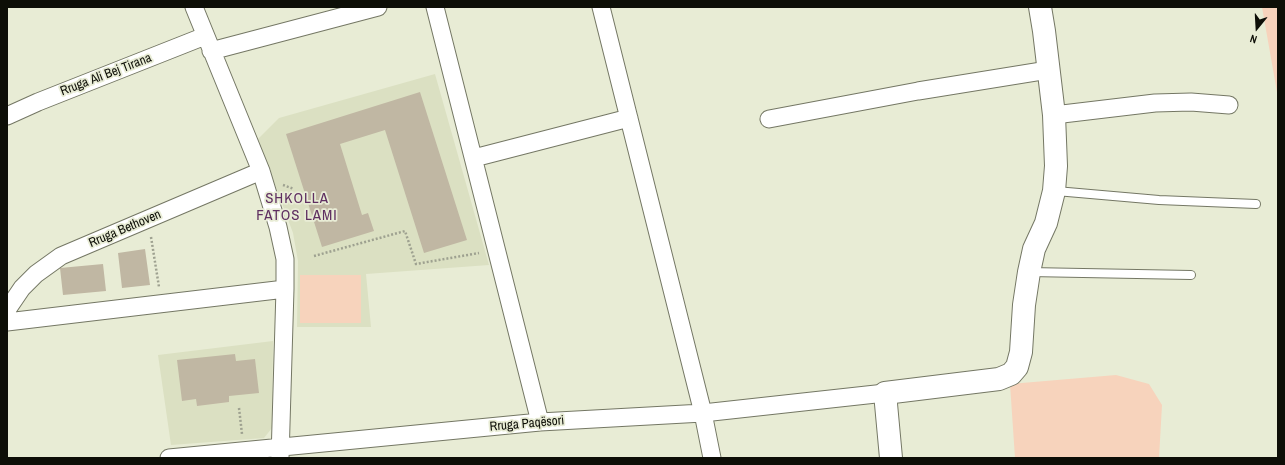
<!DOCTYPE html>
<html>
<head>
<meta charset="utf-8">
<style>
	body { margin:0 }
	#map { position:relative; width:1285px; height:465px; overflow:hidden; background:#e8ecd5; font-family:"Archivo Narrow",sans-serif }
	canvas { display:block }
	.frame { position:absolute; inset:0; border:8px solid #0d0e07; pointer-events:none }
	.north { position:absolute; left:1237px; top:8px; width:40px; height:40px; -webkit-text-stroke:3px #e8ecd5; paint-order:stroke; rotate:198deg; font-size:11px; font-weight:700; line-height:16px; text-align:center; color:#0d0e07 }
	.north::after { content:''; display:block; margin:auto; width:14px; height:18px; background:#0d0e07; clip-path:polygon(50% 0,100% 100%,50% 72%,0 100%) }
</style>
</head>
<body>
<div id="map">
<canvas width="1285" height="465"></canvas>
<div class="frame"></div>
<div class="north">N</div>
</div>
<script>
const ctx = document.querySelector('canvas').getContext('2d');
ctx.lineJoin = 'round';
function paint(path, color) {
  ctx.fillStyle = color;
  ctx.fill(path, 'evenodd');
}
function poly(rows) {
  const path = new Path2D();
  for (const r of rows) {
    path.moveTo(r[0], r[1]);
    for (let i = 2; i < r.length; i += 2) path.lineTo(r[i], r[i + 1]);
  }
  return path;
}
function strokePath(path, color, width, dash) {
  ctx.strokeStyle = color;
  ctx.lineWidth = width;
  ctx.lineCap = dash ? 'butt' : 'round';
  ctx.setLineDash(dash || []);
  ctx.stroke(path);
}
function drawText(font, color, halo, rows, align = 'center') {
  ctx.font = font + ' "Archivo Narrow",sans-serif';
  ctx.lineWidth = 3.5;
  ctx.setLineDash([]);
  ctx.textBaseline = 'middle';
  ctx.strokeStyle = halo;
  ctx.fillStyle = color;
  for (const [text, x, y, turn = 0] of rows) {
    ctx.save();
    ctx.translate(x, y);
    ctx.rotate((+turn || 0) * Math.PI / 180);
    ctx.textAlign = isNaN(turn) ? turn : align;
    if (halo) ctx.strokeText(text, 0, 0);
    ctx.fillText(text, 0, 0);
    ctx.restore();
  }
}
const built = poly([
	[435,74,489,265,366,274,371,327,297,327,298,261,293,233,258,139,279,118],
	[273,341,272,428,264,438,171,445,158,355]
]);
const green = poly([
	[1262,7,1278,7,1278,98],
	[300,275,361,275,361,323,300,323],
	[1116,375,1149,384,1162,405,1159,458,1015,458,1010,384]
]);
const building = poly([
	[420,92,467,240,424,253,385,130,340,144,362,215,368,213,374,231,322,247,286,134],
	[145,249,150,285,122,288,118,253],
	[103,264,106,291,63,295,60,268],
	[235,354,236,361,255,359,259,393,229,396,229,402,197,406,196,399,182,401,177,360]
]);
const path = poly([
	[283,185,294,189],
	[151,237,159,287],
	[314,256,405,231,416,264,479,253],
	[239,408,242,434]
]);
const lane = poly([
	[1056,191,1159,200,1256,204],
	[1029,272,1191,275]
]);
const street = poly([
	[194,7,261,171,278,227,285,259,285,289,280,458],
	[435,7,540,422],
	[601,7,703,413,712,458],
	[211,51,378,7],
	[1054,115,1155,103,1191,102,1229,105],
	[7,116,38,102,205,36],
	[769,119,918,91,1048,70],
	[474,158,629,118],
	[7,310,22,288,36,274,61,256,261,171],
	[7,322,285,289],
	[169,458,540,422,703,413,885,393]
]);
const secondary = poly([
	[891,458,885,393,999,379,1011,374,1017,367,1021,352,1024,305,1029,272,1034,249,1046,223,1054,191,1056,166,1054,115,1044,31,1040,7]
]);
const streetNames = [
	["Rruga Ali Bej Tirana",106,75,-21],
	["Rruga Bethoven",125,229,-23],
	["Rruga Paqësori",527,424,-5]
];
const quarterNames = [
	["SHKOLLA",297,199],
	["FATOS LAMI",297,216]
];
paint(built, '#dbe0c2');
paint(green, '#f7d3bc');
paint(building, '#c0b7a3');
strokePath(lane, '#747764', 10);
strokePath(street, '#747764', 19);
strokePath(secondary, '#747764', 24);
strokePath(path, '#9ea190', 2.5, [2, 2]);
strokePath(lane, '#fff', 8);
strokePath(street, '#fff', 17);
strokePath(secondary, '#fff', 22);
drawText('13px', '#0d0e07', '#e8ecd5', streetNames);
ctx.letterSpacing = '1px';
drawText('15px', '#5f2f61', '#e8ecd5', quarterNames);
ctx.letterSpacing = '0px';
</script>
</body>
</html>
